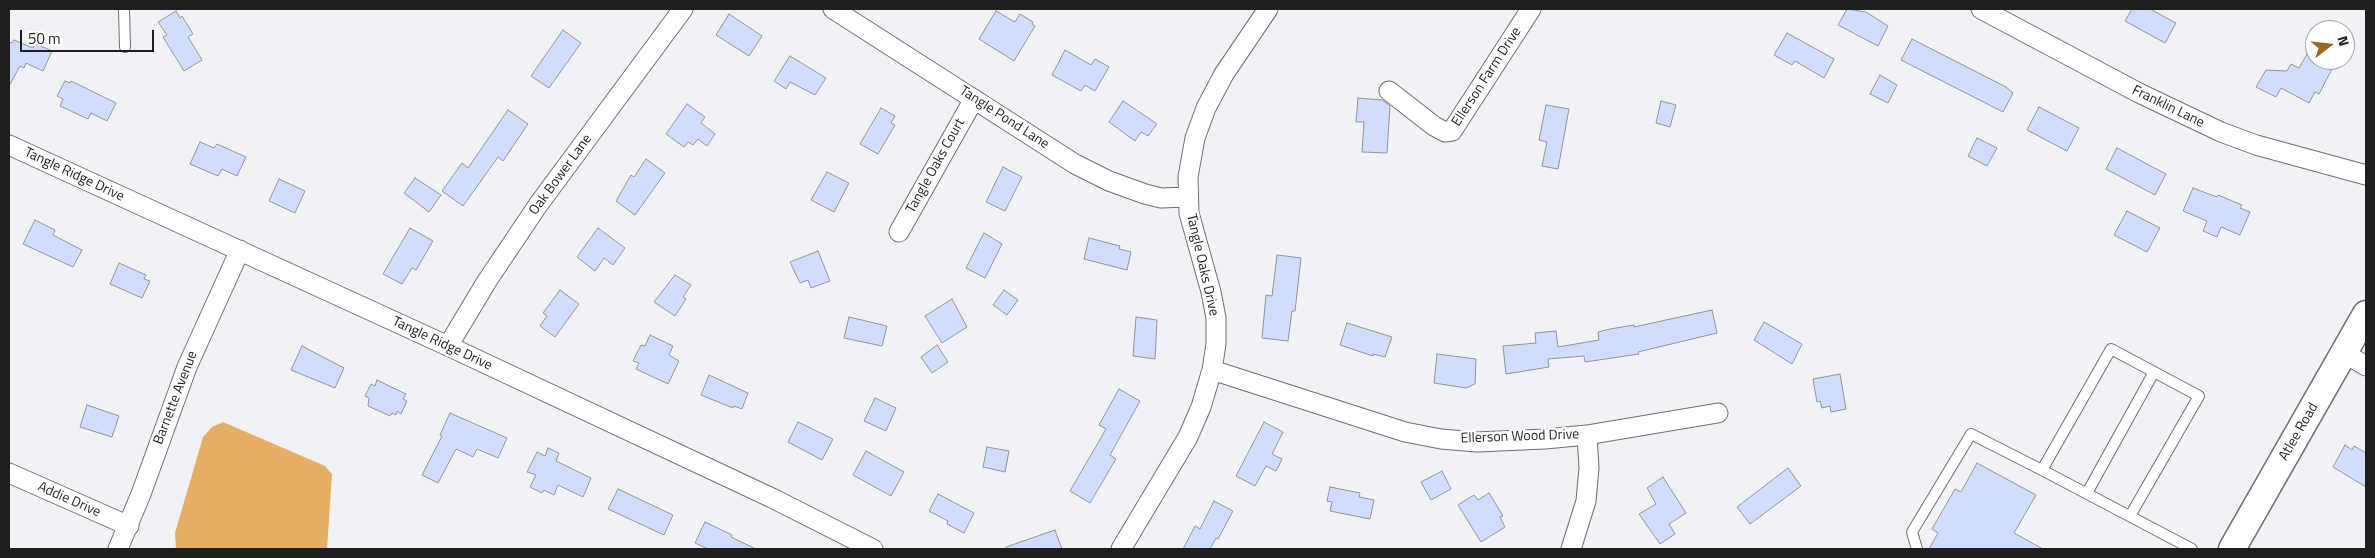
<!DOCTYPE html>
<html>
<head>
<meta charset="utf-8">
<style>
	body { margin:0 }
	#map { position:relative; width:2375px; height:558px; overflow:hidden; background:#f1f2f6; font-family:"Titillium Web",sans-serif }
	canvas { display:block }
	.frame { position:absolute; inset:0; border:10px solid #1d1e1f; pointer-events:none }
	.north { position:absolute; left:2305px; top:20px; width:50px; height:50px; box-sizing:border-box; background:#fff; border:1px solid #a5a5a5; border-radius:50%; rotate:74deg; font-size:14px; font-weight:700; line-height:20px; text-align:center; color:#1d1e1f }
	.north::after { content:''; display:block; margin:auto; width:18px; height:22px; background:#9b691d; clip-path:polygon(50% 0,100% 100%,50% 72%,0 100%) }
	.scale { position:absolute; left:20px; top:30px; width:134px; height:22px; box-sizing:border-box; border:2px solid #1d1e1f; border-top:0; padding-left:6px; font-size:15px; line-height:18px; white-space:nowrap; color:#1d1e1f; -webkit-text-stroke:4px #fff; paint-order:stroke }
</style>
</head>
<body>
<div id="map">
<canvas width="2375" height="558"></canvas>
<div class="frame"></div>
<div class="north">N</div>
<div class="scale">50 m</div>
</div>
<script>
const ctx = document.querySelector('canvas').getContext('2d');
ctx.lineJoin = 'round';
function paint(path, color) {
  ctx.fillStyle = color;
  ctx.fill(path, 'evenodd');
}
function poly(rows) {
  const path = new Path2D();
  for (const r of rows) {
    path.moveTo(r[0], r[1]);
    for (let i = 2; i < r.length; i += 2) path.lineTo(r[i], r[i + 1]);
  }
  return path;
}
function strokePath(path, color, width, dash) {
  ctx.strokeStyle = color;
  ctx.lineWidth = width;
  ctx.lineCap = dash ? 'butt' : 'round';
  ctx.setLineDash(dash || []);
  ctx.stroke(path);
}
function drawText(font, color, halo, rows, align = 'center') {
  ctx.font = font + ' "Titillium Web",sans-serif';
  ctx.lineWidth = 5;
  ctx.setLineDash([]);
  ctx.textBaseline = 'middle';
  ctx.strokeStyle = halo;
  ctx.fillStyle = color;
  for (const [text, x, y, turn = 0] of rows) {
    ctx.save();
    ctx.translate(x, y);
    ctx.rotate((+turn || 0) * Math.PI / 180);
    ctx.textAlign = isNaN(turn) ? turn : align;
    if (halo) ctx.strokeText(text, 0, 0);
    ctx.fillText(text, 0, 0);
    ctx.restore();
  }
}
const water = poly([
	[223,422,325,466,332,474,327,549,176,549,175,533,203,437,212,427]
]);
const building = poly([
	[1847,9,1866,12,1888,26,1878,46,1838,25,1847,9],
	[2132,9,2150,9,2176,23,2165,43,2125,21,2132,9],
	[176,11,180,18,182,16,193,34,188,37,202,60,184,71,163,37,167,35,158,22,176,11],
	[996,11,1015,22,1020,14,1033,22,1032,24,1035,26,1014,61,979,39,996,11],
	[729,14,762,36,749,56,716,35,729,14],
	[563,30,581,43,549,88,531,76,563,30],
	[1787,33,1834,59,1824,78,1795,61,1792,65,1774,55,1787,33],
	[1912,39,2006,87,2013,93,2003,112,1901,60,1912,39],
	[14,40,33,48,34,43,52,51,43,71,26,63,24,68,20,66,9,86,9,42,12,43,14,40],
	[2315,40,2315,60,2332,60,2328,67,2332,69,2319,94,2315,92,2309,103,2281,88,2276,97,2256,87,2266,70,2287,71,2291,64,2299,68,2315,40],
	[1065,50,1091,65,1095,59,1109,67,1095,91,1085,85,1081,91,1052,75,1065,50],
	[790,56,826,78,815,95,790,82,786,89,774,81,790,56],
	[1880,75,1897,85,1888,103,1870,94,1880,75],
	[65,81,70,83,71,81,116,103,107,121,91,113,88,119,60,106,63,99,57,96,65,81],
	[1358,98,1382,100,1390,106,1387,153,1362,152,1364,122,1356,122,1358,98],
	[1123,101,1157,124,1148,136,1141,132,1135,141,1109,122,1123,101],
	[1661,101,1676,105,1670,127,1656,123,1661,101],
	[687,104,705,117,701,123,715,134,707,146,698,139,693,145,688,142,684,147,666,134,687,104],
	[1546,105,1569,109,1558,169,1542,166,1547,142,1539,140,1546,105],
	[2039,107,2079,128,2067,151,2027,130,2039,107],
	[881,108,895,116,891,123,895,125,878,154,860,144,881,108],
	[508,110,528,124,503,161,498,157,463,206,442,191,462,163,468,168,508,110],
	[1977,138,1997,148,1987,166,1968,156,1977,138],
	[200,142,214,148,217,144,246,157,237,176,222,169,218,176,190,164,200,142],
	[2117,148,2166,174,2155,195,2106,169,2117,148],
	[646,159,665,173,635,215,616,201,631,175,634,177,646,159],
	[1003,167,1022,177,1005,211,986,202,1003,167],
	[827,172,849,183,834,212,811,200,827,172],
	[415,178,441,195,429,212,404,193,415,178],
	[279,179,305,191,295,213,269,201,279,179],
	[2193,188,2217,197,2218,195,2242,205,2240,208,2250,212,2240,235,2221,227,2217,237,2203,231,2207,221,2183,211,2193,188],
	[2127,211,2160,228,2147,252,2114,235,2127,211],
	[35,220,55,230,53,235,82,250,73,267,23,244,35,220],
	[410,228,433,241,416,270,412,268,402,284,383,274,410,228],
	[598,228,625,248,613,265,604,258,595,271,577,257,598,228],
	[984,233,1002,244,985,278,966,268,984,233],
	[1089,238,1120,246,1119,249,1131,252,1127,270,1084,259,1089,238],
	[818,251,830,281,811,288,808,280,800,283,790,262,818,251],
	[1277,255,1301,258,1295,311,1292,311,1288,341,1262,338,1266,295,1272,296,1277,255],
	[119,263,146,275,144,279,150,281,142,298,110,284,119,263],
	[675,275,691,285,683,297,686,299,675,316,654,302,675,275],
	[560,290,579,304,555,337,540,326,547,316,543,313,560,290],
	[1004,290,1018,300,1007,315,993,305,1004,290],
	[952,299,967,327,942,343,925,316,952,299],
	[1712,310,1717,333,1638,352,1639,354,1585,362,1584,356,1548,359,1549,367,1506,374,1503,346,1536,343,1535,333,1556,331,1558,347,1599,340,1598,332,1610,329,1634,325,1634,327,1712,310],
	[849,317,887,326,882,346,844,338,849,317],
	[1136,317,1157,320,1155,359,1133,356,1136,317],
	[1764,322,1802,344,1792,364,1754,340,1764,322],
	[1347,323,1392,337,1385,357,1373,354,1373,356,1340,345,1347,323],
	[650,335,673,346,669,355,679,361,668,384,636,369,639,363,633,361,641,345,645,346,650,335],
	[937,345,948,362,932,373,921,357,937,345],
	[302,346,344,368,335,388,291,370,302,346],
	[1437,354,1476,359,1475,384,1466,388,1434,383,1437,354],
	[1840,374,1846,409,1831,412,1830,406,1822,408,1820,401,1817,402,1813,379,1840,374],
	[709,375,748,393,742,409,734,406,733,408,701,395,709,375],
	[377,380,406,394,403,399,407,401,401,414,397,411,396,415,392,413,390,416,368,406,369,398,365,396,371,384,375,386,377,380],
	[1119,389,1140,401,1110,455,1116,459,1090,503,1070,491,1106,429,1099,425,1119,389],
	[875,398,896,408,886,431,864,421,875,398],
	[87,405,119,416,112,437,80,427,87,405],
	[450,413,507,438,498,458,477,449,473,457,456,449,438,483,422,475,442,436,440,435,450,413],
	[798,422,833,439,822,460,788,442,798,422],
	[1264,422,1283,432,1272,454,1282,459,1276,471,1266,466,1255,486,1236,476,1264,422],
	[2345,445,2352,450,2354,446,2366,453,2366,487,2333,467,2345,445],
	[987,447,1009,451,1005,472,983,467,987,447],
	[548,448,559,453,556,461,591,478,583,497,558,485,554,495,544,490,542,493,530,487,536,475,527,472,537,452,545,456,548,448],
	[866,451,904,472,891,496,853,475,866,451],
	[1977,463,2036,495,2014,533,2043,549,1929,549,1938,533,1932,529,1955,489,1961,492,1977,463],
	[1788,468,1801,486,1750,524,1737,507,1788,468],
	[1442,471,1451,489,1431,500,1421,482,1442,471],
	[1663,477,1686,513,1669,524,1675,534,1660,544,1639,514,1656,504,1647,488,1663,477],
	[1330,487,1360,493,1359,497,1374,500,1370,519,1330,511,1332,502,1327,501,1330,487],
	[618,489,673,515,664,535,608,509,618,489],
	[1489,493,1503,516,1500,517,1505,527,1481,542,1458,505,1474,495,1478,500,1489,493],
	[938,494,974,513,964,533,947,524,948,521,929,511,938,494],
	[1214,501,1233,511,1218,539,1216,538,1210,549,1183,549,1195,526,1200,529,1214,501],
	[705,522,732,535,731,537,756,549,708,549,695,543,705,522],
	[1055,530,1062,549,1007,549,1006,547,1055,530]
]);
const lane = poly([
	[124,9,125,47],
	[2087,493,2154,372],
	[2130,516,2199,396,2111,349,2042,470,2192,549],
	[1917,549,1912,532,1971,434,2042,470]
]);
const street = poly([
	[833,9,1075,164,1109,181,1145,194,1161,198,1187,197],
	[1981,9,2139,93,2221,132,2256,145,2366,175],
	[1389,91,1434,126,1445,132,1452,131,1531,9],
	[9,145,448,346,772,498,873,549],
	[899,232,974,99],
	[448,346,487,281,538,205,683,9],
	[2344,353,2366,366],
	[1212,370,1405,432,1441,439,1477,442,1545,439,1587,435,1718,413],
	[9,473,129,526],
	[118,549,141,494,187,367,240,250],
	[1121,549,1188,437,1201,407,1212,370,1216,344,1216,318,1211,292,1189,213,1188,177,1195,138,1206,108,1224,74,1268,9],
	[1571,549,1586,501,1589,468,1587,435]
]);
const secondary = poly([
	[2232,549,2366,314]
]);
const streetNames = [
	["Ellerson Farm Drive",1487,77,-57],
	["Franklin Lane",2168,107,26],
	["Tangle Pond Lane",1004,118,33],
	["Tangle Oaks Court",936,166,-61],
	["Tangle Ridge Drive",74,175,25],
	["Oak Bower Lane",561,175,-54],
	["Tangle Oaks Drive",1202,265,77],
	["Tangle Ridge Drive",442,344,25],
	["Barnette Avenue",176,398,-69],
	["Atlee Road",2299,432,-60],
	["Ellerson Wood Drive",1520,437,-2],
	["Addie Drive",69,500,24]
];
paint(water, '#e6ae62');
paint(building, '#d1ddfd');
strokePath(building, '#929396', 1);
strokePath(lane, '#6d6f72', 12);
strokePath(street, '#6d6f72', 21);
strokePath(secondary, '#6d6f72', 29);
strokePath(lane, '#fff', 10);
strokePath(street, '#fff', 19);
strokePath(secondary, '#fff', 26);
drawText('14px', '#1d1e1f', '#fff', streetNames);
</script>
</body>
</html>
